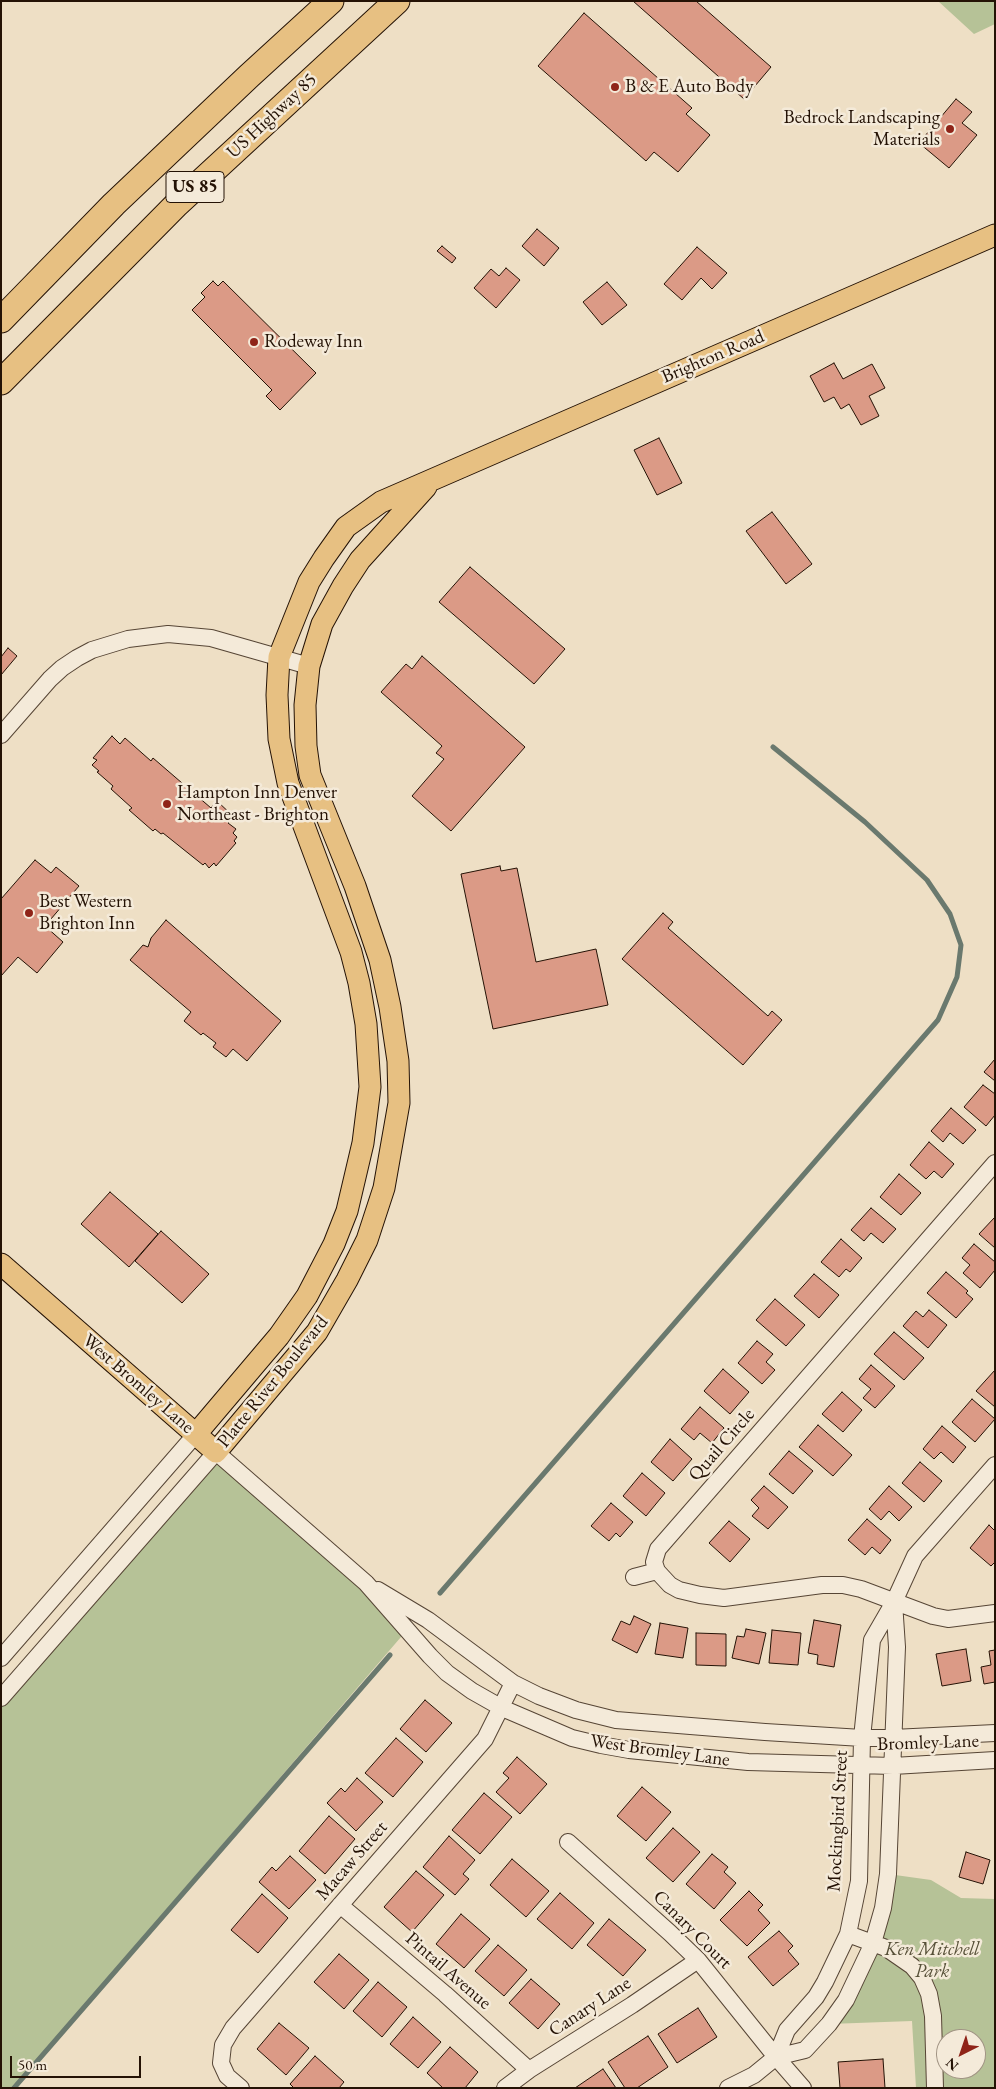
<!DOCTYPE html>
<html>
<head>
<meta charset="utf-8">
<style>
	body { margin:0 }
	#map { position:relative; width:996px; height:2089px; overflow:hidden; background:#eedfc5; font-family:"EB Garamond",serif }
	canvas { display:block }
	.frame { position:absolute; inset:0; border:2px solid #241205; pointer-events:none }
	.north { position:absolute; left:936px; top:2029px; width:50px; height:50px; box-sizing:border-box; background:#f4ead9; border:1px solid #a19484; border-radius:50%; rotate:221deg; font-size:14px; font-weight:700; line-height:20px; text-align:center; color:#241205 }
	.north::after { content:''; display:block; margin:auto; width:18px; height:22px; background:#8f2418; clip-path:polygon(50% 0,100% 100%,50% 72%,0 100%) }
	.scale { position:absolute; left:10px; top:2056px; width:131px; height:22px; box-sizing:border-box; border:2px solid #241205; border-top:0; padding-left:6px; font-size:15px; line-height:18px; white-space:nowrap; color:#241205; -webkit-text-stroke:4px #f4ead9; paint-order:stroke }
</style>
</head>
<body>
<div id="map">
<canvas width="996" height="2089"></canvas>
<div class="frame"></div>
<div class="north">N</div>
<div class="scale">50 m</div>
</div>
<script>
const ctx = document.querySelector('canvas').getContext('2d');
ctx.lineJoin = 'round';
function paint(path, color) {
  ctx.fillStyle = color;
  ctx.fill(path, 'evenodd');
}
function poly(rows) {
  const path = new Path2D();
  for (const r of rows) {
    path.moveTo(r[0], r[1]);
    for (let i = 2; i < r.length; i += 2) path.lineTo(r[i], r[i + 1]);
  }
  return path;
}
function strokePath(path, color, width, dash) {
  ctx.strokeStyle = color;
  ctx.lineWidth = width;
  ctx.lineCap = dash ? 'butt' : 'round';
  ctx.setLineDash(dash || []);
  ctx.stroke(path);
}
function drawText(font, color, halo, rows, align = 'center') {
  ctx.font = font + ' "EB Garamond",serif';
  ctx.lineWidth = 5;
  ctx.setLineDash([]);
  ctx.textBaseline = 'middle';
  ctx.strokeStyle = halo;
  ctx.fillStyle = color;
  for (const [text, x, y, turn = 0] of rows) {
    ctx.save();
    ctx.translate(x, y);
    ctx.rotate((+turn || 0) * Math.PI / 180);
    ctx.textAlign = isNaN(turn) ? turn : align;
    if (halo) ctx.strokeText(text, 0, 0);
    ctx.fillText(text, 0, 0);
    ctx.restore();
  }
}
const green = poly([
	[938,1,995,1,995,24,974,34],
	[216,1452,407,1630,13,2088,1,2088,1,1698],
	[888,1874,931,1880,961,1898,995,1899,995,2088,916,2088,912,2021,829,2024,846,2000],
	[946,2039,976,2039,976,2069,946,2069]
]);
const stream = poly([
	[440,1593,938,1020,957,977,961,945,950,914,927,880,865,822,773,747],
	[14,2088,390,1655]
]);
const building = poly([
	[633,1,696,1,771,67,744,99,633,1],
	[584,13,692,108,686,114,710,135,678,172,654,152,646,161,538,66,584,13],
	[956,99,972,112,962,123,977,135,949,168,919,143,956,99],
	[537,229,559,248,544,266,522,246,537,229],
	[442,246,456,258,452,263,437,251,442,246],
	[697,247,727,273,712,289,701,278,682,300,664,284,697,247],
	[506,268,520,280,496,308,474,288,491,269,499,276,506,268],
	[213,281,218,286,223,281,316,373,280,410,266,396,272,390,192,310,205,297,201,293,213,281],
	[607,282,627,305,602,325,583,302,607,282],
	[834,363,843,379,872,364,885,388,869,396,879,416,861,425,849,404,841,409,834,397,824,402,810,376,834,363],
	[659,438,682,483,657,495,634,450,659,438],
	[772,512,812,564,786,584,746,531,772,512],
	[470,567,565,649,534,684,439,602,470,567],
	[8,648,17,656,1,675,1,657,8,648],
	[422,656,525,747,451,831,412,796,444,759,436,753,442,746,381,692,406,664,412,669,422,656],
	[112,736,120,744,125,738,151,761,153,758,211,808,217,801,234,817,228,823,236,829,233,833,237,837,234,841,236,843,216,866,214,863,209,868,205,863,203,865,163,833,161,834,155,829,153,831,129,810,132,808,111,789,113,786,97,772,99,771,92,765,97,760,93,758,112,736],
	[35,860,51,873,56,867,79,886,45,926,63,942,37,973,18,957,1,976,1,899,35,860],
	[500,866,501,871,517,868,536,962,596,949,608,1005,493,1029,461,874,500,866],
	[663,913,673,922,668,928,768,1016,772,1011,782,1020,743,1065,622,959,663,913],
	[166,920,281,1021,247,1061,233,1049,226,1057,213,1047,216,1043,203,1033,201,1035,184,1021,191,1012,130,960,143,945,148,947,151,938,166,920],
	[995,1059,995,1081,984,1072,995,1059],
	[983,1085,995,1094,995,1115,986,1126,964,1107,983,1085],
	[951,1108,976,1130,963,1144,950,1133,943,1142,931,1131,951,1108],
	[929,1142,954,1164,942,1178,934,1171,926,1179,910,1165,929,1142],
	[899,1174,921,1193,901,1215,880,1197,899,1174],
	[110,1192,158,1234,129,1267,81,1224,110,1192],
	[871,1208,896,1229,883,1243,871,1233,864,1241,851,1230,871,1208],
	[995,1217,995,1248,979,1234,995,1217],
	[161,1231,209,1274,182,1303,135,1261,161,1231],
	[841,1239,862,1258,850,1272,846,1269,839,1277,821,1262,841,1239],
	[974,1244,995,1262,995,1270,980,1288,963,1273,970,1265,962,1258,974,1244],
	[946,1272,968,1291,966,1293,973,1299,956,1318,927,1293,946,1272],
	[814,1274,839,1295,819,1318,794,1296,814,1274],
	[775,1299,805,1325,786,1346,756,1320,775,1299],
	[929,1310,947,1325,928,1348,903,1326,916,1311,923,1317,929,1310],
	[894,1332,924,1358,904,1380,874,1354,894,1332],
	[757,1341,773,1354,766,1362,775,1370,762,1384,738,1363,757,1341],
	[871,1365,895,1386,875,1408,863,1398,871,1389,859,1379,871,1365],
	[723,1369,749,1392,730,1414,704,1391,723,1369],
	[995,1370,995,1407,976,1391,995,1370],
	[842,1392,862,1410,843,1432,822,1414,842,1392],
	[972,1399,995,1419,975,1442,952,1422,972,1399],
	[700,1407,724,1428,712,1443,700,1433,694,1440,681,1429,700,1407],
	[818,1425,852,1455,833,1476,799,1447,818,1425],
	[942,1426,966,1447,953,1463,941,1452,934,1459,923,1449,942,1426],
	[670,1439,692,1459,673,1481,651,1462,670,1439],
	[789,1451,813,1471,793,1494,769,1474,789,1451],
	[920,1462,942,1481,924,1502,902,1483,920,1462],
	[642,1473,665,1493,646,1516,623,1496,642,1473],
	[764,1486,788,1507,768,1529,752,1516,759,1508,751,1500,764,1486],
	[889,1486,912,1507,899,1521,889,1511,881,1520,869,1509,889,1486],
	[611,1503,633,1522,620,1537,616,1533,609,1541,591,1526,611,1503],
	[867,1519,891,1540,880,1554,872,1547,865,1555,848,1540,867,1519],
	[729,1521,750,1539,730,1562,709,1543,729,1521],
	[989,1525,995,1531,995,1562,991,1566,970,1548,989,1525],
	[634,1616,651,1624,637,1653,612,1640,621,1621,630,1625,634,1616],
	[814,1620,841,1625,834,1667,817,1664,818,1655,808,1653,814,1620],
	[660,1623,688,1628,683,1658,655,1654,660,1623],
	[746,1629,766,1633,759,1664,732,1658,737,1636,744,1637,746,1629],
	[772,1630,801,1633,798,1665,769,1663,772,1630],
	[696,1633,726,1634,726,1666,696,1665,696,1633],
	[966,1649,971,1681,942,1686,936,1654,966,1649],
	[995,1650,995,1682,984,1684,981,1667,991,1665,989,1651,995,1650],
	[425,1700,452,1723,426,1752,400,1729,425,1700],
	[396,1738,423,1762,393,1797,365,1773,396,1738],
	[517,1757,547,1784,520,1814,496,1792,509,1778,503,1773,517,1757],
	[357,1778,383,1802,356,1831,327,1803,341,1788,345,1792,357,1778],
	[642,1787,671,1812,646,1841,617,1816,642,1787],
	[484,1793,512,1817,480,1854,452,1830,484,1793],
	[329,1816,355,1839,325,1874,299,1851,329,1816],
	[673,1828,700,1852,673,1882,646,1858,673,1828],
	[449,1836,475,1860,463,1874,469,1879,455,1895,423,1867,449,1836],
	[966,1852,990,1860,983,1884,959,1877,966,1852],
	[712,1854,728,1867,724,1872,736,1883,714,1909,686,1884,712,1854],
	[290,1856,316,1880,289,1909,259,1882,272,1867,276,1871,290,1856],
	[512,1859,549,1891,526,1917,490,1885,512,1859],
	[416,1871,444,1895,412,1932,384,1907,416,1871],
	[749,1891,763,1905,758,1910,770,1923,747,1946,720,1920,749,1891],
	[560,1893,594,1923,572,1949,537,1919,560,1893],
	[262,1894,288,1918,258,1953,231,1930,262,1894],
	[461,1914,490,1939,464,1968,436,1944,461,1914],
	[609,1919,646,1950,623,1976,587,1945,609,1919],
	[779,1931,793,1946,788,1951,799,1964,773,1986,748,1957,779,1931],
	[498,1945,527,1970,504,1996,475,1971,498,1945],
	[339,1954,369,1980,344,2009,314,1982,339,1954],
	[531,1979,560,2004,538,2029,509,2003,531,1979],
	[378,1982,407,2007,382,2037,353,2011,378,1982],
	[698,2008,717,2037,677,2063,658,2034,698,2008],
	[413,2017,441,2042,418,2068,390,2044,413,2017],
	[279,2023,309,2048,286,2075,257,2049,279,2023],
	[648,2036,668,2067,637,2088,625,2088,608,2062,648,2036],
	[450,2047,478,2072,465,2088,443,2088,427,2073,450,2047],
	[315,2056,344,2082,339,2088,294,2088,290,2084,315,2056],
	[883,2059,885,2088,840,2088,838,2062,883,2059],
	[603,2069,616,2088,575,2088,603,2069]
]);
const minor = poly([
	[1,735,50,679,62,668,77,658,92,650,128,639,168,634,211,638,309,666],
	[995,1163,658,1549,654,1562,657,1571,670,1585,679,1590,700,1595,724,1598,822,1585,843,1585,861,1589,933,1616,948,1619,995,1613],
	[634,1577,657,1571],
	[378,1590,428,1620,513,1683,539,1696,576,1710,616,1720,765,1732,862,1738,893,1738,995,1733],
	[1,1658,196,1434],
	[1,1698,216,1452,366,1583,430,1656,447,1673,472,1691,502,1708,572,1738,601,1745,629,1750,748,1762,893,1766,995,1760],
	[568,1842,670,1933,698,1960,776,2057,803,2088],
	[340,1905,445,1994,529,2070],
	[848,1934,886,1948,912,1966,922,1978,929,1994,933,2016,935,2088],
	[776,2057,787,2030,816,1997,825,1982,848,1934,859,1881,862,1738,872,1640,894,1602,915,1556,995,1465],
	[241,2088,227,2076,221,2063,223,2045,233,2028,485,1739,513,1683],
	[505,2088,529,2070,632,2005,698,1960],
	[728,2088,754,2075,776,2057,805,2050,829,2024,846,2000,873,1943,883,1908,888,1874,897,1647,894,1602]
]);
const major = poly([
	[1,1264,216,1452,317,1332,347,1280,367,1240,384,1188,399,1103,398,1061,390,1007,380,960,355,886,310,775,306,746,305,705,309,666,322,624,343,586,360,560,426,487],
	[196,1434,279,1336,307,1296,334,1244,347,1211,363,1143,370,1087,366,1024,359,983,351,952,288,783,279,739,277,695,279,657,309,582,324,558,346,527,381,502,995,235]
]);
const highway = poly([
	[1,320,114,204,249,76,331,1],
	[1,382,177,204,397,1]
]);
const markers = [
	[615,87,5,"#8f2418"],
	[950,129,5,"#8f2418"],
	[254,342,5,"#8f2418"],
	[167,804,5,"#8f2418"],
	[29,913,5,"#8f2418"]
];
const shields = [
	[195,187,58]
];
const shieldNames = [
	["US 85",195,187]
];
const poiNames = [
	["B & E Auto Body",625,87],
	["Bedrock Landscaping",940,118,"right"],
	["Materials",940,140,"right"],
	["Rodeway Inn",264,342],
	["Hampton Inn Denver",177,793],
	["Northeast - Brighton",177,815],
	["Best Western",39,902],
	["Brighton Inn",39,924]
];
const streetNames = [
	["US Highway 85",272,116,-43],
	["Brighton Road",713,357,-23],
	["Platte River Boulevard",273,1382,-51],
	["West Bromley Lane",138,1384,41],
	["Quail Circle",722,1445,-49],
	["Bromley Lane",928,1743,-2],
	["West Bromley Lane",660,1751,8],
	["Mockingbird Street",838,1821,-87],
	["Macaw Street",352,1861,-49],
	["Canary Court",692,1930,45],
	["Pintail Avenue",448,1971,41],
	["Canary Lane",590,2007,-33]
];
const parkNames = [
	["Ken Mitchell",932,1950],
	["Park",932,1972]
];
paint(green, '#b6c297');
strokePath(stream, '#6a796e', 5);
paint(building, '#db9a86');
strokePath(building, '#241205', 1);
strokePath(minor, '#564535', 18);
strokePath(major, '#241205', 23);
strokePath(highway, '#241205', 27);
strokePath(minor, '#f4ead9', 16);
strokePath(major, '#e7c082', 21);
strokePath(highway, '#e7c082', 25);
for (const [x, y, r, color] of markers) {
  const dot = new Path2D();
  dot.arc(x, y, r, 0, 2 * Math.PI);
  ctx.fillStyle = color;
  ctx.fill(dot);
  strokePath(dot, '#f4ead9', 2);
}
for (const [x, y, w] of shields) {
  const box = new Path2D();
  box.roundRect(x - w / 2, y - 15.5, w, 31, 4);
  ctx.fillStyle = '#f4ead9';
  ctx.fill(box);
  strokePath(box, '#241205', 1);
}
drawText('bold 18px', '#241205', null, shieldNames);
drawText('19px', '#241205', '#f4ead9', poiNames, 'left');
drawText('19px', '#241205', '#f4ead9', streetNames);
drawText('italic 19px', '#575038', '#f4ead9', parkNames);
</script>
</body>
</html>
